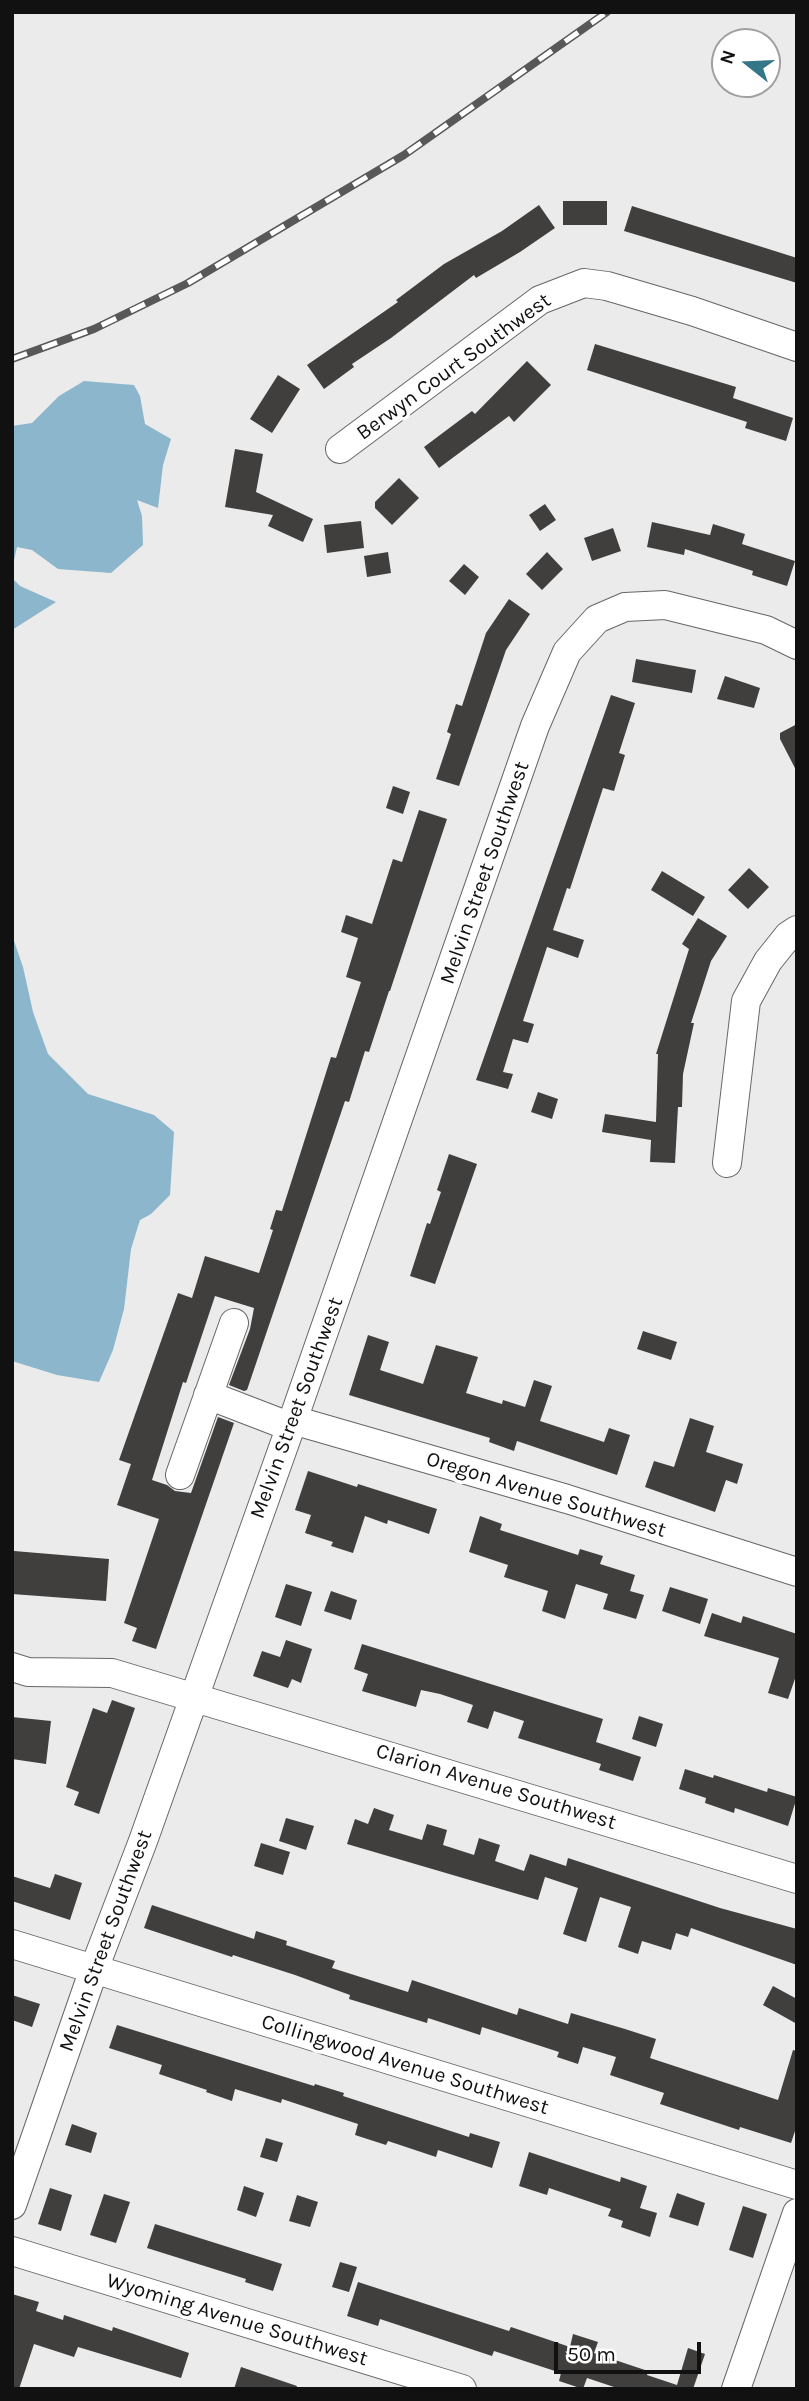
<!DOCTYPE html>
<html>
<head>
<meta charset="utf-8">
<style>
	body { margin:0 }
	#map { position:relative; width:809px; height:2401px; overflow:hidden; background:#ebebec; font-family:Karla,sans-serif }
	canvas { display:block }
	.frame { position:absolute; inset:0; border:14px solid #111112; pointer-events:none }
	.north { position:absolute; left:711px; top:28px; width:70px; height:70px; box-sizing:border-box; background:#fff; border:2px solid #a0a0a0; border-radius:50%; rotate:288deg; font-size:19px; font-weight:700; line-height:28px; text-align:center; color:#111112 }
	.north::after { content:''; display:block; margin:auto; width:24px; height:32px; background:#347588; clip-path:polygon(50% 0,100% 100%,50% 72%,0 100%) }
	.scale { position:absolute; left:554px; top:2342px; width:147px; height:32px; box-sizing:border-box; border:4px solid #111112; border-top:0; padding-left:9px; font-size:21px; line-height:24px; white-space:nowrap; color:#111112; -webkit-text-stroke:5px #fff; paint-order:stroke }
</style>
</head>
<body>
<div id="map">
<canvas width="809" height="2401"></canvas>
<div class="frame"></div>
<div class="north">N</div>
<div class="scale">50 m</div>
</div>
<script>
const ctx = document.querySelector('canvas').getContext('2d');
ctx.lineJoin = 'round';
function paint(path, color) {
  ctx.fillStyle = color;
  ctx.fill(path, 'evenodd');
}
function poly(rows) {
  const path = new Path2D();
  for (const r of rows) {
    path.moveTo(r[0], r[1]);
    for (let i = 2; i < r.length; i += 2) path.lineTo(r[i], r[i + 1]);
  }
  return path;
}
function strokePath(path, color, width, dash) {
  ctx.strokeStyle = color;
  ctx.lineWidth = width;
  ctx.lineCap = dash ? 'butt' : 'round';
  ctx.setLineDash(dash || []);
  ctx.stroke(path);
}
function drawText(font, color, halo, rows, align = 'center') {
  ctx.font = font + ' Karla,sans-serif';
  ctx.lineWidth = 7;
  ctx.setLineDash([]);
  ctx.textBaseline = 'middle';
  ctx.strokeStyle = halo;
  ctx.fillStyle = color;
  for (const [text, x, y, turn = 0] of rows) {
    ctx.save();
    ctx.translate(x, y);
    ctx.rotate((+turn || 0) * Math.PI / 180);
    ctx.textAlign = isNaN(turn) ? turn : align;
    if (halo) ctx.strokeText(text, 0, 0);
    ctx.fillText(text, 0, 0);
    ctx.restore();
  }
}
const water = poly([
	[84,381,134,385,140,396,145,424,171,439,163,465,158,508,137,500,142,516,143,545,111,573,58,569,32,550,17,547,12,569,12,426,32,423,59,396],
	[12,578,20,586,56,602,12,630],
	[12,935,23,967,33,1012,48,1054,88,1094,154,1115,174,1132,170,1195,151,1214,140,1220,131,1249,124,1309,113,1350,99,1382,57,1375,12,1361]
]);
const building = poly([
	[563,201,607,201,607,225,563,225],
	[539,205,555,228,520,252,476,278,474,275,391,338,352,364,354,367,324,389,307,365,398,302,396,300,444,264,502,231],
	[632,206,797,258,797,283,624,231],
	[595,344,736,387,733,398,793,418,786,441,745,428,747,422,587,370],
	[527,361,551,385,514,422,509,416,439,468,424,447,472,411,475,414],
	[278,375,300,389,272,433,250,419],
	[235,449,263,454,256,492,313,519,303,542,268,526,273,515,225,507],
	[399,478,419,498,392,525,375,508,375,502],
	[545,504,556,520,540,531,529,515],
	[361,521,364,548,327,553,324,525],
	[652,522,710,535,713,524,745,534,742,544,795,561,787,586,752,575,753,571,685,549,684,555,647,547],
	[613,528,621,551,592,561,584,538],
	[388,552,391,573,367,577,364,556],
	[547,552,563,569,542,590,526,574],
	[464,564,479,577,465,595,449,581],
	[509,599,530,614,506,650,459,786,436,779,451,734,447,732,456,704,462,706,486,633],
	[636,659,696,670,692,693,632,682],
	[725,676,760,688,754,708,717,699],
	[611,695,635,703,619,753,625,755,614,791,603,788,570,889,567,888,553,930,584,940,578,958,547,947,523,1021,534,1024,528,1043,513,1039,503,1072,513,1074,508,1089,476,1080],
	[797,724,797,772,780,739,780,733],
	[393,786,410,792,403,814,386,808],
	[419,810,447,819,390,991,389,991,369,1052,365,1051,349,1102,345,1101,247,1390,244,1391,229,1385,250,1329,254,1308,215,1296,186,1383,183,1382,152,1480,167,1485,175,1491,191,1493,218,1417,234,1423,156,1649,132,1641,137,1628,124,1623,159,1519,117,1505,131,1464,119,1460,178,1293,192,1298,205,1256,259,1273,273,1230,270,1229,276,1210,282,1211,331,1057,336,1058,361,982,346,977,358,938,341,932,346,915,372,924,393,859,402,862],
	[749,868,769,887,748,909,728,890],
	[662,871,705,897,693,916,651,890],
	[698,918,727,936,711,961,691,1023,694,1023,683,1074,682,1107,678,1107,675,1163,650,1162,651,1140,602,1132,605,1114,656,1122,658,1054,656,1054,689,949,682,944],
	[538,1092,558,1099,552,1119,531,1112],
	[449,1154,477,1164,435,1284,410,1276,427,1223,430,1224,441,1192,437,1190],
	[643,1331,677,1342,671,1360,637,1349],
	[368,1335,389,1342,380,1370,423,1384,436,1345,478,1357,466,1393,502,1404,503,1400,525,1407,534,1380,552,1386,540,1421,604,1442,609,1428,630,1435,617,1475,517,1441,514,1451,489,1442,490,1438,349,1395],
	[690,1418,714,1426,706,1452,743,1464,737,1484,726,1480,715,1512,645,1487,654,1461,674,1467],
	[308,1471,357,1487,358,1484,437,1509,429,1534,388,1520,387,1524,365,1516,353,1553,331,1546,333,1542,305,1533,311,1515,295,1510],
	[480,1516,502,1524,500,1530,578,1555,580,1549,603,1556,600,1564,635,1575,630,1591,644,1595,636,1619,603,1609,608,1594,576,1584,565,1619,542,1611,548,1591,504,1577,508,1565,469,1552],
	[14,1551,109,1559,106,1601,12,1594],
	[286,1584,312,1592,301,1626,275,1617],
	[670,1587,708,1599,700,1624,662,1611],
	[331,1591,357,1600,351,1620,324,1611],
	[712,1613,741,1623,743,1616,797,1634,797,1673,788,1699,768,1693,779,1658,704,1636],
	[286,1640,312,1649,301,1683,292,1679,288,1688,253,1676,262,1651,280,1657],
	[362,1644,603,1719,596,1742,641,1757,633,1781,599,1770,601,1764,518,1738,524,1721,494,1711,488,1729,467,1722,473,1705,440,1694,421,1690,416,1707,362,1691,368,1674,354,1669],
	[112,1700,135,1708,99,1814,74,1805,79,1792,66,1787,93,1708,107,1713],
	[639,1716,663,1724,656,1747,632,1739],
	[12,1717,51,1721,46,1764,12,1759],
	[685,1769,713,1778,714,1775,767,1792,768,1788,797,1797,788,1826,735,1808,734,1813,705,1803,706,1798,679,1789],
	[374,1808,394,1815,389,1830,422,1840,427,1824,447,1830,443,1845,474,1855,479,1838,500,1845,495,1861,524,1871,530,1854,566,1866,568,1858,720,1908,797,1929,797,1965,691,1928,688,1937,676,1933,671,1950,642,1941,638,1954,618,1947,631,1907,600,1897,586,1942,563,1934,578,1888,545,1877,538,1900,347,1844,355,1819,368,1824],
	[286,1818,314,1826,306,1850,279,1841],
	[261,1843,290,1852,283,1875,254,1866],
	[55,1874,82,1883,70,1920,12,1901,12,1876,50,1888],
	[152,1905,254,1939,256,1931,287,1941,286,1945,335,1961,332,1968,408,1992,412,1980,517,2015,519,2008,568,2024,571,2013,625,2029,656,2039,650,2058,778,2100,793,2050,797,2051,797,2125,791,2143,740,2127,739,2130,660,2104,664,2093,610,2075,616,2057,583,2047,578,2064,557,2057,559,2052,482,2027,480,2035,428,2018,427,2023,349,1999,350,1995,295,1975,233,1955,232,1957,144,1928],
	[773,1986,797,1999,797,2024,763,2005],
	[12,1995,40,2004,32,2027,12,2020],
	[117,2025,314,2086,315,2084,344,2093,343,2096,469,2137,470,2133,500,2142,492,2168,438,2150,436,2157,388,2141,386,2145,355,2135,358,2124,282,2099,281,2103,235,2089,232,2101,206,2092,207,2090,159,2074,162,2065,109,2048],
	[72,2124,97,2133,91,2153,65,2145],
	[266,2138,283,2143,277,2162,260,2157],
	[529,2152,620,2182,621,2177,647,2186,640,2208,657,2213,650,2237,621,2227,623,2221,608,2216,611,2209,549,2188,547,2195,519,2186],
	[244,2186,264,2193,256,2217,237,2210],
	[50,2188,72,2195,61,2231,38,2224],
	[677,2193,705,2203,698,2226,669,2217],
	[104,2194,130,2202,116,2243,90,2235],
	[297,2195,318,2202,310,2227,289,2221],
	[743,2206,767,2214,753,2258,729,2250],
	[155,2224,282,2264,273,2291,245,2282,246,2279,147,2248],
	[340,2262,357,2267,349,2292,332,2287],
	[358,2282,509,2331,511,2327,570,2347,573,2334,598,2342,594,2353,648,2371,647,2375,677,2385,688,2348,705,2354,693,2389,620,2389,587,2378,583,2389,559,2381,561,2373,494,2351,492,2356,380,2319,378,2326,347,2316],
	[12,2294,39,2302,36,2311,63,2320,64,2315,112,2331,113,2327,189,2353,181,2378,78,2347,74,2357,34,2344,19,2389,12,2389],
	[241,2367,297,2386,296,2389,234,2389]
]);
const minor = poly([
	[340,449,540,300,584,283,607,286,692,311,797,347],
	[727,1163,746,1001,768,961,788,936,797,930],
	[208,1395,291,1427],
	[293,1420,567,1499,797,1572],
	[180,1475,234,1323],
	[12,1667,28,1672,112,1673,797,1879],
	[12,1944,797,2185],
	[12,2205,94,1969,143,1841,293,1420,535,726,567,652,597,619,625,607,665,605,766,630,797,645],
	[12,2251,462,2389],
	[736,2389,797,2213]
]);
const rail = poly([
	[12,359,94,329,188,283,404,155,607,12]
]);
const streetNames = [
	["Berwyn Court Southwest",454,367,-36],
	["Melvin Street Southwest",485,873,-71],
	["Melvin Street Southwest",297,1408,-70],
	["Oregon Avenue Southwest",546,1495,17],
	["Clarion Avenue Southwest",496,1787,17],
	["Melvin Street Southwest",106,1941,-70],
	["Collingwood Avenue Southwest",405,2065,17],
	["Wyoming Avenue Southwest",237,2320,17]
];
paint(water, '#8bb6cc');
paint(building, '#403f3e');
strokePath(minor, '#666667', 30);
strokePath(minor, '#fff', 28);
strokePath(rail, '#585859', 8);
strokePath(rail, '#fff', 5, [16]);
drawText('21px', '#111112', '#fff', streetNames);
</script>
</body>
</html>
